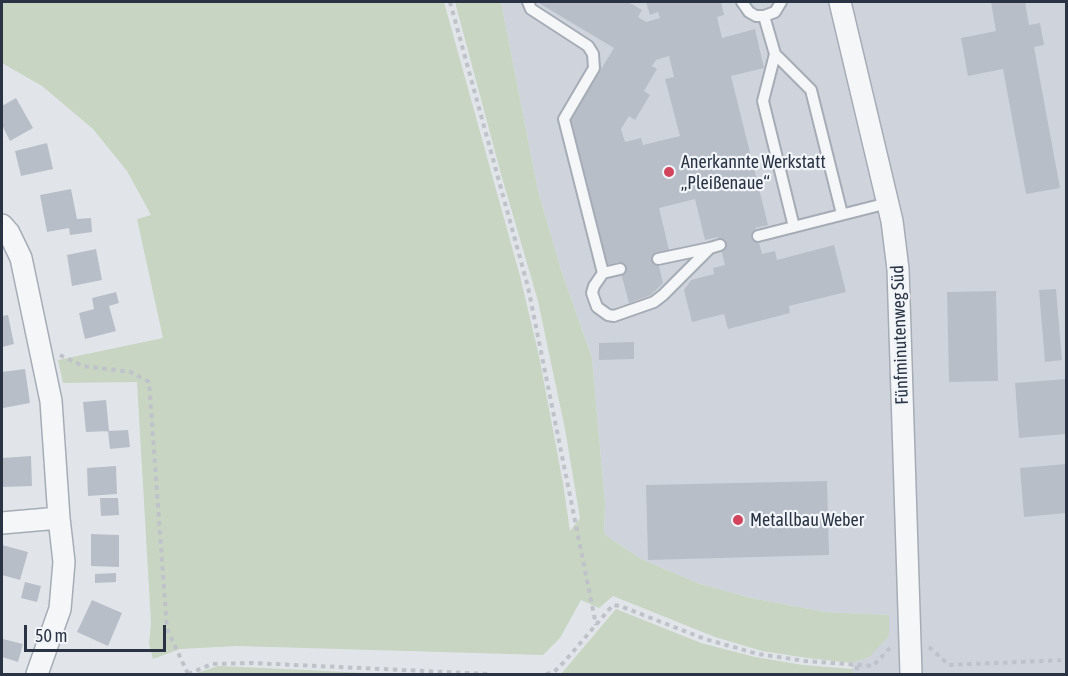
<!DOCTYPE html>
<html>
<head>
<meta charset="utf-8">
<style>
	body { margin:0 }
	#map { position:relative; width:1068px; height:676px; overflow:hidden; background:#e1e5ea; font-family:"Asap Condensed",sans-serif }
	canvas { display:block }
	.frame { position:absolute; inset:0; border:3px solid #293343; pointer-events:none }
	.scale { position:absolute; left:24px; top:625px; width:142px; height:27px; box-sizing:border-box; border:3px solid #293343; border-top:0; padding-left:8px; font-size:18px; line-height:21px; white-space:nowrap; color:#293343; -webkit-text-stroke:4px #f1f4f8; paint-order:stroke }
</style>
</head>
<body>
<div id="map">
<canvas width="1068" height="676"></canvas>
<div class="frame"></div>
<div class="scale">50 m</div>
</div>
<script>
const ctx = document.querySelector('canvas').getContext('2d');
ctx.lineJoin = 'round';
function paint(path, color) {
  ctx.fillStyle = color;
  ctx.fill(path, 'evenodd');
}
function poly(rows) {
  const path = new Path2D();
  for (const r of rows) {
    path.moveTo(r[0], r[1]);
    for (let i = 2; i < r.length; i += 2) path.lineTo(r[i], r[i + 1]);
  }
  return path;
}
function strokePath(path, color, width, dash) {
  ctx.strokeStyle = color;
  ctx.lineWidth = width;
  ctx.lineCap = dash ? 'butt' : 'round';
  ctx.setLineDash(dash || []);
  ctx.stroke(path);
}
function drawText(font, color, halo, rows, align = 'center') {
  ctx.font = font + ' "Asap Condensed",sans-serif';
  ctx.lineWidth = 4.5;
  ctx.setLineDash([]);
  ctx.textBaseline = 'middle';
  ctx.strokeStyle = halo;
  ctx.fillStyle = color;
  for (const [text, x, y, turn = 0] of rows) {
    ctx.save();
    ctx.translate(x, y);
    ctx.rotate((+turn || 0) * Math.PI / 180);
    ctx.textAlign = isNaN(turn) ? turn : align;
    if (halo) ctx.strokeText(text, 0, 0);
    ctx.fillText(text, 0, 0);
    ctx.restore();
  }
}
const built = poly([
	[501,2,1066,2,1066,674,853,674,852,663,869,657,889,615,825,612,751,598,700,584,641,559,604,534,605,504,592,358,562,273,538,191]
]);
const green = poly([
	[2,2,444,2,520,276,539,356,563,483,570,531,580,518,565,429,538,301,501,174,455,2,501,2,538,191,562,273,592,358,605,504,604,534,641,559,700,584,751,598,825,612,889,615,889,636,869,657,852,663,807,658,762,651,715,637,613,596,599,608,581,600,560,638,543,655,237,646,180,649,153,659,149,644,151,623,137,382,63,383,58,360,163,338,137,219,151,215,127,171,93,129,42,86,2,63],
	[616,609,701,643,755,657,803,665,853,669,853,674,561,674],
	[218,666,306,670,383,674,194,674]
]);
const building = poly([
	[537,2,628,2,642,10,638,17,646,22,660,18,658,12,650,15,646,2,721,2,724,15,717,17,722,38,755,29,764,68,731,76,768,225,755,228,762,254,775,251,777,260,834,245,846,292,789,306,790,313,728,329,724,314,692,322,684,290,691,280,714,274,713,268,725,265,718,237,705,240,695,199,659,208,669,250,656,253,663,283,651,295,629,303,618,262,606,265,570,120,614,48],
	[669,56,674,77,665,79,680,136,643,145,641,138,625,142,621,129,629,116,635,120,650,95,644,91,657,69,652,66,656,60],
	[991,2,1025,2,1029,25,1040,23,1044,45,1034,47,1060,188,1026,194,1003,69,968,76,961,38,996,31],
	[16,98,33,128,10,141,2,125,2,106],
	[47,143,53,169,21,176,15,151],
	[71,189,77,219,91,218,92,232,70,235,69,228,47,232,40,195],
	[96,249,102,280,72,286,67,255],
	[1056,289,1062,360,1045,362,1039,290],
	[996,291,998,381,949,382,947,292],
	[116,292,119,303,109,306,116,331,85,339,79,313,94,309,92,298],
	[8,315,14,344,2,347,2,316],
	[634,342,634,359,599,360,599,343],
	[25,369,30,403,3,408,2,372],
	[1066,379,1066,434,1019,438,1015,383],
	[106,400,109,431,86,432,83,402],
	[128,430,130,447,110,449,108,431],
	[31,456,32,486,2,487,2,458],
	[1066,464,1066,513,1024,517,1020,468],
	[116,466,117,494,88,496,87,468],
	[827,481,829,555,648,560,646,485],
	[100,498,118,498,119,515,101,516],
	[91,534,119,535,119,567,91,566],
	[2,545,28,552,20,580,2,575],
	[116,573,116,582,95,583,95,574],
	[25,582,41,586,37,602,21,598],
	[92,600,122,613,108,646,77,632],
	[3,639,23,644,18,662,2,657]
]);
const path = poly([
	[450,2,528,287,596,625],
	[60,355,83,366,131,372,149,382,167,629,188,674],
	[929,647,949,665,1066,660],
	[857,666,857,674],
	[188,674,212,664,252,663,489,674],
	[546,674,554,672,565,661,613,605,620,606,705,639,758,654,805,661,873,666,890,648]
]);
const lane = poly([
	[528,2,531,9,588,46,593,54,594,68,564,119,603,273],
	[742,2,749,12,756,16,764,16,775,12,781,2],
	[764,16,775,54,811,90,842,214],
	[775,54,763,101,794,227],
	[758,236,888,203],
	[658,259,710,248],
	[620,269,603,273,594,286,592,293,597,307,608,315,614,316,654,302,663,295,710,248,720,245]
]);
const street = poly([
	[840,2,892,221,898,269,911,674],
	[2,225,9,233,21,258,51,401,59,518,64,562,60,609,37,674],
	[2,523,59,518]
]);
const markers = [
	[669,172,6,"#d2445b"],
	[738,520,6,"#d2445b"]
];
const poiNames = [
	["Anerkannte Werkstatt",681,162],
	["„Pleißenaue“",681,183],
	["Metallbau Weber",750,520]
];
const streetNames = [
	["Fünfminutenweg Süd",900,335,-92]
];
paint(built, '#cfd4dc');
paint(green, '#c7d5c2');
paint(building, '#b8bec8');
strokePath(lane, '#a6acb5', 14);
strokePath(street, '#a6acb5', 24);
strokePath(path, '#bfc3c9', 4, [4.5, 4.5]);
strokePath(lane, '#f4f6f8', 10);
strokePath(street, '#f4f6f8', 21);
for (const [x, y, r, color] of markers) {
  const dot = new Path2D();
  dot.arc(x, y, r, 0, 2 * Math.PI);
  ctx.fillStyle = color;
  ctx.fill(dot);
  strokePath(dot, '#f1f4f8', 2);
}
drawText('18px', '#293343', '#f1f4f8', poiNames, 'left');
drawText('18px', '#293343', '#f1f4f8', streetNames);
</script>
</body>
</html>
